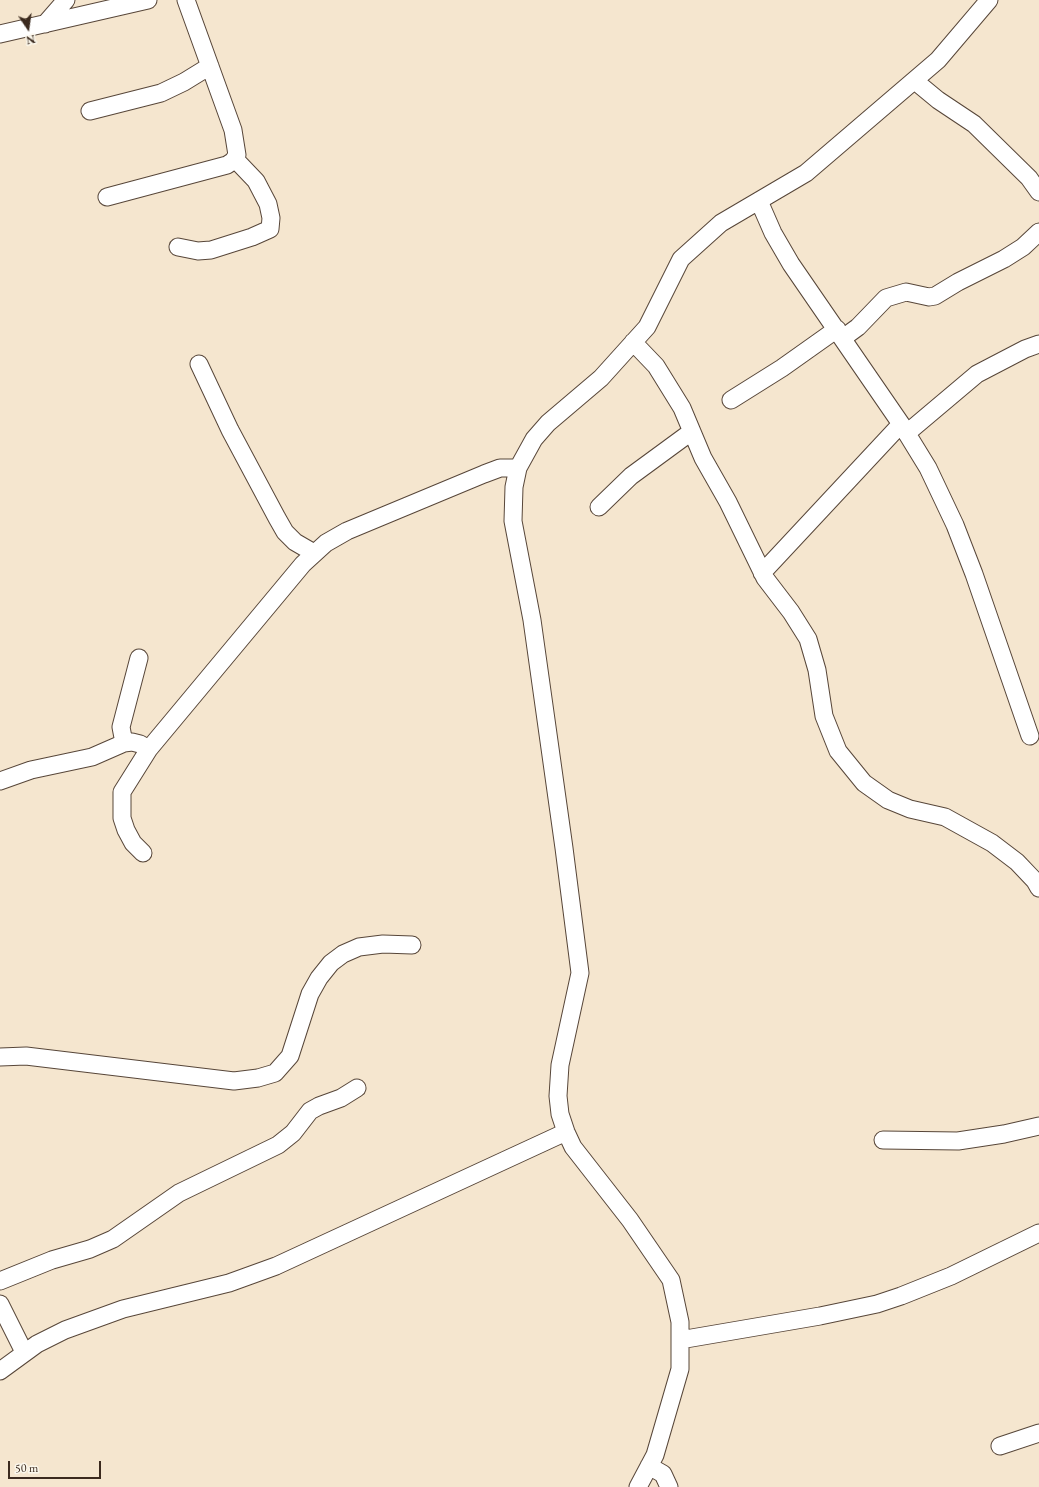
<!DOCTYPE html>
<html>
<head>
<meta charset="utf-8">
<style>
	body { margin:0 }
	#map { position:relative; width:1039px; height:1487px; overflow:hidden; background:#f5e6cf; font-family:"EB Garamond",serif }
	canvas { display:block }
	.north { position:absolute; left:8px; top:8px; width:40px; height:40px; -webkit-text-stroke:3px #fbf7ec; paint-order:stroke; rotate:167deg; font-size:11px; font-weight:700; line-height:16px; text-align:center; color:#3b2a1e }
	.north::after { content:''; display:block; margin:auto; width:14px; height:18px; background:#3b2a1e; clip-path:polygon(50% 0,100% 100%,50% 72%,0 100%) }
	.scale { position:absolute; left:8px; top:1461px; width:93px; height:18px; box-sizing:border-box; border:2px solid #3b2a1e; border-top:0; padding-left:5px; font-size:12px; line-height:14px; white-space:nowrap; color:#3b2a1e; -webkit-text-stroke:3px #fbf7ec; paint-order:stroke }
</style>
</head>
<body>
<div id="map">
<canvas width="1039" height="1487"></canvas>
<div class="north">N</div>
<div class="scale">50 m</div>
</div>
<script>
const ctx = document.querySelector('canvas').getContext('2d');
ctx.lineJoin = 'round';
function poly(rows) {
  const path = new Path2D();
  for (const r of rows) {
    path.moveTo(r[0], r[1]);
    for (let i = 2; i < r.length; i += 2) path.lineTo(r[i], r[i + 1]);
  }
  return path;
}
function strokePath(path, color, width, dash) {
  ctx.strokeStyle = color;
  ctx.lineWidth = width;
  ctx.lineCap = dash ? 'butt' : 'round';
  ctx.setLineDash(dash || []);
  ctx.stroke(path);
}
const minor = poly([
	[45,24,66,0],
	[0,34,148,0],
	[915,81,938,100,974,124,1029,178,1039,192],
	[90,111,161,93,184,82,210,66],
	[107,197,227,165,233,161,237,155,233,130,186,0],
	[759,201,773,233,791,264,901,424,928,468,955,525,974,574,1030,736],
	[178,247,198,251,211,250,252,237,270,229,271,218,268,204,256,181,235,159],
	[843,338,858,327,886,298,906,292,929,297,935,296,958,282,1004,259,1023,247,1039,232],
	[633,342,656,366,682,408,703,458,728,502,765,578,791,612,808,639,817,670,824,716,838,751,864,783,888,800,910,809,945,817,992,843,1017,862,1035,881,1039,888],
	[199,364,230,430,277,518,285,532,295,542,314,553],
	[731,400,782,368,837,329],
	[907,433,977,374,1025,349,1039,344],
	[599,507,631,476,691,432],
	[762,573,901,424],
	[124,743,121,727,139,658],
	[0,781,31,770,92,757,124,743,132,742,140,744,149,749],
	[143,853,133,843,126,830,122,818,122,792,149,749,303,564,326,543,347,531,484,474,500,468,518,468],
	[0,1057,26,1056,234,1081,258,1078,275,1073,290,1056,310,994,319,978,331,963,343,954,359,947,383,944,412,945],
	[883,1140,958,1141,1004,1134,1039,1126],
	[0,1281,52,1260,90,1249,113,1239,179,1193,278,1145,293,1133,310,1111,319,1106,341,1098,357,1088],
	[0,1304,24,1352],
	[680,1340,820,1316,877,1304,901,1296,951,1276,1039,1233],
	[0,1371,37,1344,65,1330,123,1309,229,1283,276,1266,566,1132],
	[1000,1446,1039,1433],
	[649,1466,663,1474,669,1487],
	[638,1487,655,1455,680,1369,680,1322,671,1280,630,1220,573,1147,566,1132,560,1114,558,1096,560,1065,580,973,564,848,532,620,513,521,514,487,518,468,534,439,548,423,601,378,647,327,681,259,721,223,806,173,938,60,989,0]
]);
strokePath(minor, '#574639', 19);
strokePath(minor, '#fff', 17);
</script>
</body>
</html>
